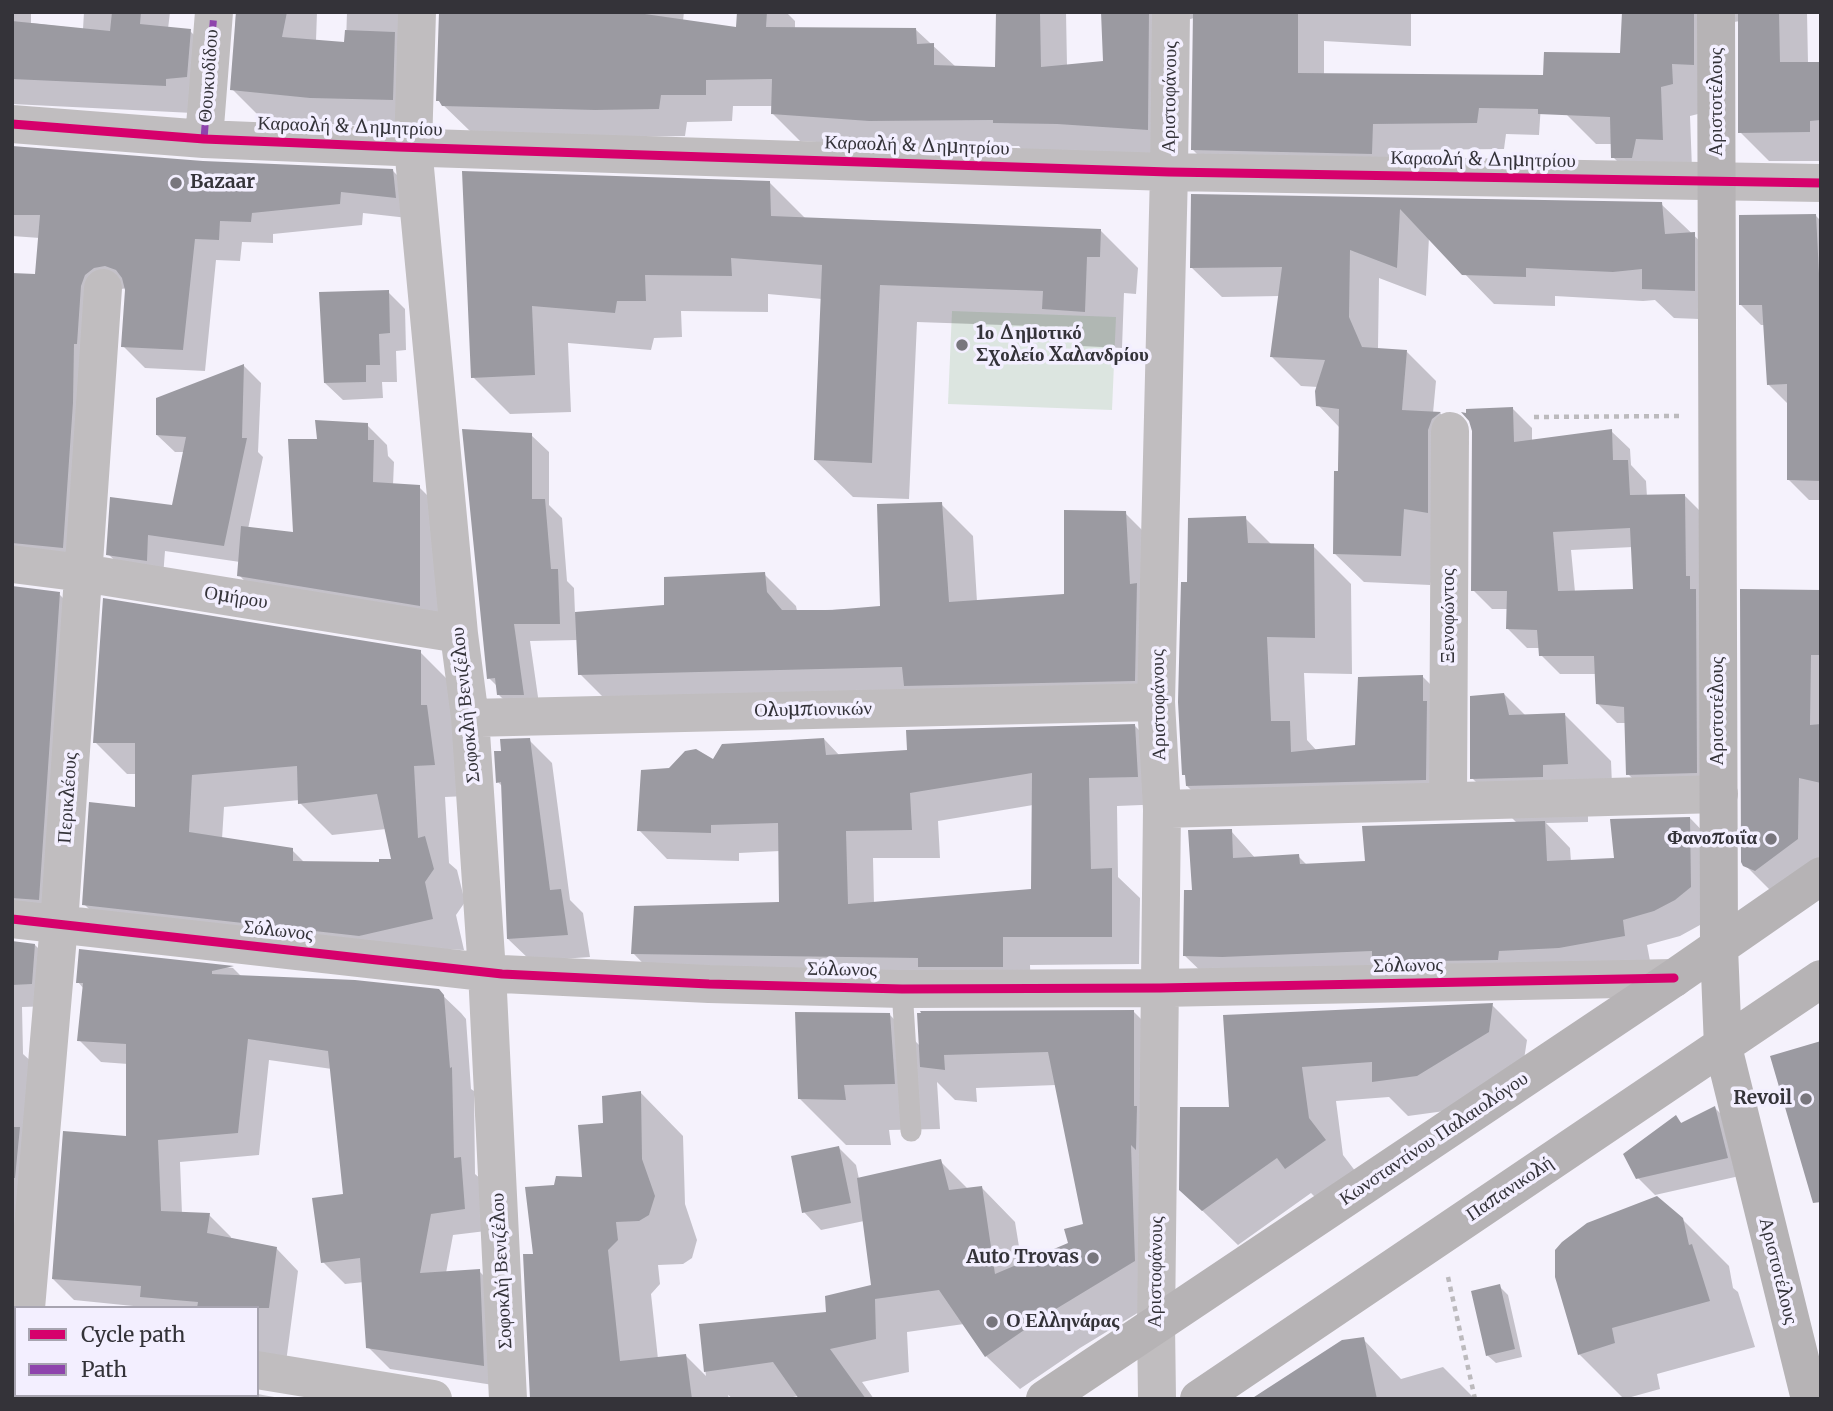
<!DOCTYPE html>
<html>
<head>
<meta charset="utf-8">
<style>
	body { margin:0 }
	#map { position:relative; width:1833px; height:1411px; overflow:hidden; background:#f5f2fc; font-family:Merriweather,serif }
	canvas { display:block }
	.frame { position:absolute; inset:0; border:14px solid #343339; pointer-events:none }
	.legend { position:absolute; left:14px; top:1306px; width:245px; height:91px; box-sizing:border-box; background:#f3efff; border:2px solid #a7a4b0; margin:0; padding:9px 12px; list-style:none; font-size:21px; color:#343339 }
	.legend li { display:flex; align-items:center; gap:14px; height:35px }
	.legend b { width:35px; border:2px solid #a7a4b0 }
</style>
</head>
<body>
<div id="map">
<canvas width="1833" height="1411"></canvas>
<div class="frame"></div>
<ul class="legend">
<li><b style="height:9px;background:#d6006c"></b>Cycle path</li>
<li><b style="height:9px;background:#8e44ad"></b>Path</li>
</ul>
</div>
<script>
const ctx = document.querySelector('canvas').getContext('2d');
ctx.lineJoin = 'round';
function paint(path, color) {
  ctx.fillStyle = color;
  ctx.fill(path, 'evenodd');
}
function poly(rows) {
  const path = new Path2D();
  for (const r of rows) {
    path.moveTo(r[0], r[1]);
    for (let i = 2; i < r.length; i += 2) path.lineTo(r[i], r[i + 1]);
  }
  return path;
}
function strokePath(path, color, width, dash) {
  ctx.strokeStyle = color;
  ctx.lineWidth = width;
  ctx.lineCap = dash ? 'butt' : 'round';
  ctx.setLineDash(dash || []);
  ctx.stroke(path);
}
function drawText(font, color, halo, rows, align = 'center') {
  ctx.font = font + ' Merriweather,serif';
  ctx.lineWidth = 7;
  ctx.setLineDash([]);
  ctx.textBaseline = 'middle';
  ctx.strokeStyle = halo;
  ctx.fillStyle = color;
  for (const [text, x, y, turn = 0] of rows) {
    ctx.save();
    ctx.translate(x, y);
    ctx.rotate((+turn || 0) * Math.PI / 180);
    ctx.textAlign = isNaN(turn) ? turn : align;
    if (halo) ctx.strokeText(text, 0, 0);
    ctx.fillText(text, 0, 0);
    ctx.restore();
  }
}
const green = poly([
	[952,311,1116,317,1112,410,948,404]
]);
const shadow = poly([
	[12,12,31,12,31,23,83,29,84,12,170,12,168,29,190,31,217,58,193,113,12,104],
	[236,12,317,12,316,41,346,43,347,12,427,12,419,126,338,125,259,116,232,89],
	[441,12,684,12,683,21,737,29,739,12,786,12,795,21,795,29,915,29,956,67,997,69,998,12,1066,12,1067,66,1105,62,1103,12,1411,12,1411,46,1324,41,1324,75,1541,104,1539,135,1506,134,1504,149,1399,150,1398,180,1220,177,1193,150,1194,18,1187,20,1174,156,1022,150,1019,146,898,147,800,141,773,114,773,106,733,106,732,121,687,122,685,136,623,137,471,132,438,100],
	[1624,12,1807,12,1808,63,1821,63,1821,161,1769,161,1740,132,1740,21,1734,22,1702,113,1690,116,1692,169,1642,186,1613,157,1613,144,1596,144,1566,114,1622,55],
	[12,148,203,163,392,170,415,193,417,219,363,213,362,225,273,234,273,243,242,242,240,261,216,260,205,371,145,368,123,346,127,288,116,290,85,570,12,583,12,275,37,276,40,238,12,236],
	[464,173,770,183,806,219,1100,230,1138,268,1136,294,1124,293,1122,348,1081,346,1061,327,917,322,909,499,853,497,815,460,822,299,768,294,768,312,681,311,682,337,654,338,651,350,568,343,571,412,510,414,473,377],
	[1192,196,1661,204,1724,264,1724,320,1674,318,1655,300,1643,301,1555,296,1555,306,1494,304,1429,237,1426,296,1379,278,1378,348,1379,350,1406,351,1436,381,1433,413,1440,413,1469,442,1430,585,1364,582,1334,553,1340,428,1318,405,1318,387,1301,386,1271,356,1280,296,1222,297,1192,268],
	[1816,216,1821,221,1821,500,1809,500,1789,480,1789,405,1768,384,1765,325,1761,325,1741,305],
	[388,292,405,309,406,350,396,351,397,382,382,382,383,398,343,400,325,383],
	[244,366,261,383,258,452,263,457,248,529,295,534,319,441,367,425,387,445,388,456,394,462,393,485,419,487,440,508,440,625,259,596,239,575,240,562,165,551,163,577,126,571,108,554,173,507,184,452,175,452,157,435],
	[1513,409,1532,428,1532,442,1611,431,1630,449,1631,465,1646,481,1647,497,1685,496,1704,515,1715,791,1647,793,1628,774,1626,723,1617,723,1598,704,1597,674,1560,674,1541,655,1541,648,1527,648,1508,629,1508,609,1492,609,1473,590],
	[1633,547,1634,591,1575,592,1571,550],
	[531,435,549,452,549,505,562,518,567,581,574,588,575,614,666,607,764,574,796,606,797,611,882,608,941,504,973,536,977,602,1065,596,1125,513,1157,545,1166,712,612,706,580,674,578,640,530,641,540,711,516,712,499,695,498,687,489,678],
	[1245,518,1272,545,1313,546,1351,584,1352,674,1304,673,1307,740,1317,751,1357,747,1423,677,1460,714,1463,817,1225,823,1187,786,1187,777,1184,774,1188,584],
	[12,588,59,594,81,616,60,921,17,928,12,939],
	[1821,592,1821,880,1779,899,1745,865],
	[420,652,452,684,466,796,445,797,449,863,457,870,465,902,456,915,464,950,116,936,84,904,137,809,137,774,127,774,95,742],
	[300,800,300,803,332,835,386,829,393,861,381,864,305,863,292,850,222,839,224,807],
	[1504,694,1526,716,1565,715,1611,761,1613,809,1588,810,1588,822,1546,823,1570,848,1571,862,1616,860,1690,818,1715,844,1700,925,1680,936,1647,945,1650,961,1210,980,1184,955,1194,892,1231,831,1256,859,1298,856,1307,865,1367,863,1517,823,1472,778],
	[1135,726,1163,754,1166,804,1117,806,1118,877,1140,898,1139,964,1030,965,1031,994,661,982,633,953,781,904,780,851,739,853,739,861,667,859,639,830,669,769,824,739,840,756,909,752],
	[1033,805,1032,891,874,904,873,858,940,858,938,821],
	[529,740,552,763,570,900,583,913,590,957,531,961,508,939,503,787,498,782,503,753],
	[12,943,35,945,57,967,53,1006,22,1007,23,1054,47,1076,16,1308,16,1395,40,1395,12,1399],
	[80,950,233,968,242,977,438,991,461,1013,466,1019,471,1089,474,1091,475,1174,483,1181,486,1231,453,1235,446,1273,479,1271,501,1293,506,1387,390,1369,368,1347,364,1282,345,1284,323,1262,345,1196,332,1069,269,1060,259,1155,180,1162,182,1214,209,1215,231,1237,230,1240,276,1248,298,1271,285,1370,257,1389,257,1308,153,1308,74,1300,52,1278,128,1138,128,1064,101,1062,79,1040,84,989,78,982],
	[1492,1005,1527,1040,1523,1066,1452,1110,1408,1116,1389,1097,1336,1101,1343,1155,1359,1176,1321,1203,1311,1193,1238,1245,1181,1190,1230,1109,1225,1016],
	[1134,1012,1167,1045,1167,1295,1080,1348,1020,1389,986,1356,964,1324,907,1332,909,1372,862,1382,874,1399,801,1399,799,1396,781,1399,733,1399,728,1395,729,1399,531,1399,535,1255,556,1187,583,1178,605,1124,640,1092,683,1136,685,1204,697,1240,692,1258,683,1264,658,1265,660,1284,651,1294,658,1359,686,1356,706,1376,700,1326,828,1313,873,1286,864,1221,821,1230,804,1212,839,1148,856,1165,859,1179,940,1161,969,1190,982,1188,1015,1222,1022,1265,1071,1244,1085,1226,1056,1085,976,1088,977,1102,955,1100,937,1082,940,1129,889,1130,891,1145,846,1145,800,1099,890,1015,920,1046],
	[1715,1108,1732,1125,1744,1175,1655,1195,1638,1178,1676,1117,1682,1124],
	[1682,1219,1729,1266,1733,1288,1738,1292,1755,1347,1657,1374,1660,1389,1624,1399,1579,1354],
	[1499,1286,1508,1295,1522,1357,1496,1363,1487,1355],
	[1363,1339,1401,1379,1443,1367,1475,1399,1277,1399],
	[257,1394,286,1399,43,1399,43,1395]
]);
const building = poly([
	[112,12,141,12,140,24,191,29,187,77,166,79,166,86,12,79,12,21,110,31],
	[236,12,287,12,282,37,344,42,345,30,395,32,393,100,310,98,230,90],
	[439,12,631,12,736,27,737,12,767,12,766,27,916,28,917,44,934,43,934,65,995,67,996,12,1040,12,1041,67,1103,61,1101,12,1149,12,1148,130,1057,124,993,123,993,120,869,121,771,114,772,79,706,80,706,95,661,95,659,109,595,110,442,106,439,101,436,101],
	[1193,12,1298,12,1298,73,1543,75,1544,52,1620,53,1622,12,1694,12,1694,65,1672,64,1673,84,1661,87,1663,140,1636,139,1632,158,1611,158,1610,117,1538,114,1538,109,1479,108,1477,123,1373,124,1372,154,1191,150],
	[1738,12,1779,12,1780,62,1821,62,1821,120,1810,121,1810,132,1738,133],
	[12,146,203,161,393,169,396,198,341,192,340,204,252,213,251,222,220,221,219,240,195,239,183,350,121,347,125,290,122,278,116,270,105,266,94,268,85,275,81,286,77,344,74,344,73,403,63,548,12,543,12,273,35,274,40,215,12,215],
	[462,171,770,181,771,216,1101,229,1100,257,1087,257,1085,312,1042,309,1043,291,880,285,872,463,814,460,822,265,731,258,732,276,645,275,646,301,617,301,615,313,532,306,535,375,471,378],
	[1191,194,1662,202,1665,234,1695,232,1695,291,1642,289,1642,269,1613,272,1526,268,1526,277,1462,275,1400,209,1397,268,1350,250,1349,317,1362,347,1407,350,1402,410,1441,412,1432,419,1428,430,1428,513,1404,509,1401,556,1333,554,1334,471,1338,471,1339,409,1316,406,1315,391,1325,360,1270,357,1282,267,1190,268],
	[1816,214,1821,313,1821,481,1787,480,1787,384,1767,385,1762,305,1739,305,1739,215],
	[389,290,390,333,379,334,380,365,366,365,366,382,324,383,319,292],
	[244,364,242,438,247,438,224,546,148,535,147,561,106,555,110,497,172,505,186,437,156,435,156,398],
	[1513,407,1514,442,1612,429,1613,460,1628,460,1630,495,1685,494,1686,576,1690,576,1690,589,1696,589,1697,773,1626,775,1624,707,1596,704,1594,656,1539,656,1537,630,1506,629,1507,591,1471,591,1472,431,1469,421,1461,412,1466,413,1466,409],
	[1630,528,1633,589,1558,591,1553,532],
	[315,420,368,423,368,440,374,440,373,482,420,485,420,606,237,576,241,526,293,532,288,439,317,439],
	[462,429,532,433,532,499,545,499,551,569,558,569,560,624,514,624,524,695,497,695,495,678,487,679],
	[942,502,949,602,1064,594,1064,510,1126,511,1130,584,1137,583,1135,681,904,686,902,667,578,675,575,612,664,605,664,577,765,572,767,592,782,610,832,610,880,606,877,504],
	[1246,516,1248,543,1314,544,1315,638,1267,637,1271,721,1290,721,1291,752,1355,745,1358,677,1423,675,1423,701,1427,701,1426,780,1186,786,1185,775,1182,775,1178,702,1181,582,1187,582,1188,518],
	[12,586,60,592,39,900,12,898],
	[1740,589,1821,590,1821,655,1811,655,1810,725,1821,724,1821,783,1799,778,1798,839,1755,871,1743,866,1741,862],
	[103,598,421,650,421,705,427,705,435,765,414,766,418,838,425,836,434,869,425,882,433,919,359,936,82,905,89,802,135,807,135,743,93,743],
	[297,766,298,804,377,794,391,859,379,859,379,862,293,861,293,848,189,832,192,775],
	[1504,693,1509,715,1565,713,1568,764,1543,765,1543,777,1470,779,1470,696],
	[1135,724,1138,777,1089,778,1091,869,1112,868,1112,937,1003,937,1003,967,918,967,918,958,631,954,634,906,779,902,778,823,711,825,711,833,637,831,641,770,669,768,685,751,696,749,713,759,722,744,824,738,826,755,907,750,906,730],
	[1032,773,1031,889,848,904,846,831,912,830,910,793],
	[530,738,550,890,561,889,568,935,507,939,501,782,496,783,494,751,501,751,500,739],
	[1690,817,1691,887,1675,900,1654,911,1623,920,1625,936,1559,948,1499,951,1498,960,1372,962,1372,951,1222,957,1183,956,1184,890,1192,890,1188,830,1232,829,1233,858,1299,854,1300,864,1365,861,1362,826,1545,821,1547,861,1614,858,1610,819],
	[12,941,35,944,32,984,12,985],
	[79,949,234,966,212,971,212,974,355,980,439,989,444,995,450,1068,452,1067,454,1158,461,1157,465,1209,431,1214,420,1273,480,1269,484,1366,366,1348,360,1258,321,1263,312,1198,343,1194,328,1051,248,1039,238,1133,158,1140,161,1211,210,1213,207,1233,277,1247,269,1308,197,1308,198,1302,140,1297,141,1286,52,1279,63,1131,126,1136,126,1044,77,1041,83,983,76,983],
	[1493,1003,1489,1032,1417,1076,1372,1082,1372,1062,1302,1067,1309,1118,1326,1140,1285,1169,1277,1158,1202,1211,1179,1190,1180,1107,1229,1107,1223,1015],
	[1134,1010,1134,1106,1137,1106,1136,1150,1131,1145,1135,1261,1046,1315,985,1357,939,1290,875,1299,876,1339,830,1349,866,1399,799,1399,773,1362,704,1372,699,1324,826,1312,825,1296,871,1285,857,1178,941,1159,949,1190,982,1186,995,1274,1068,1243,1064,1229,1083,1224,1048,1052,944,1055,945,1070,920,1067,917,1013,921,1013,920,1011],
	[795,1012,890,1013,895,1084,844,1085,846,1100,798,1099],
	[1821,1041,1821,1202,1813,1203,1770,1056],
	[641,1091,642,1159,655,1196,649,1215,639,1221,616,1222,618,1240,608,1250,620,1361,686,1354,692,1399,530,1399,523,1254,533,1254,525,1187,554,1185,556,1176,582,1177,578,1125,603,1123,602,1096],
	[1715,1106,1728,1158,1636,1179,1623,1154,1676,1115,1681,1123],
	[12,1127,20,1127,15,1178,12,1178],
	[839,1146,851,1203,802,1213,791,1156],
	[1657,1196,1683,1218,1689,1245,1692,1244,1710,1301,1612,1328,1615,1343,1578,1355,1555,1277,1555,1250,1562,1242,1587,1223],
	[1500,1284,1515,1349,1486,1356,1471,1291],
	[1364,1337,1377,1399,1251,1399,1342,1340]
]);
const path = poly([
	[1534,417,1682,416],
	[1448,1277,1475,1399]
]);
const lane = poly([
	[902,989,911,1131]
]);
const street = poly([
	[417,12,413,147,459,634,470,718,487,972,508,1399],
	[12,124,204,139,398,147,1169,172,1821,183],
	[204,139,214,12],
	[12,564,83,573,459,634],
	[470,718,1156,702],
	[1448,801,1450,431],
	[1162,809,1719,794],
	[12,919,502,974,709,984,902,989,1160,988,1674,978],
	[26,1308,59,924,103,288],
	[257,1370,433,1399],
	[20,1399,20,1395],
	[1157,1399,1156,1324,1162,809,1156,702,1169,172,1171,12]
]);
const secondary = poly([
	[1716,12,1719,947,1723,1047,1810,1399],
	[1045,1399,1674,978,1821,876],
	[1199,1399,1821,979]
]);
const quiet = poly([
	[204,139,214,12]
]);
const cycleway = poly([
	[12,124,204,139,398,147,1169,172,1821,183],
	[12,919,502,974,709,984,902,989,1160,988,1674,978]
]);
const markers = [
	[176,183,7,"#78767d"],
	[962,345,7,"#78767d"],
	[1771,839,7,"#78767d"],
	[1806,1099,7,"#78767d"],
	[1093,1258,7,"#78767d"],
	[992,1322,7,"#78767d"]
];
const streetNames = [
	["Θουκυδίδου",209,76,-86],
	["Αριστοφάνους",1170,97,-89],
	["Αριστοτέλους",1717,102,-90],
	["Καραολή & Δημητρίου",350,127,2],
	["Καραολή & Δημητρίου",917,146,2],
	["Καραολή & Δημητρίου",1483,160,1],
	["Ομήρου",236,598,9],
	["Ξενοφώντος",1449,616,-90],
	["Σοφοκλή Βενιζέλου",466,705,-96],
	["Αριστοφάνους",1159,705,-91],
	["Ολυμπιονικών",813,710,-1],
	["Αριστοτέλους",1718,711,-90],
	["Περικλέους",68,798,-86],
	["Σόλωνος",278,931,6],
	["Σόλωνος",1408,966,-1],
	["Σόλωνος",842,970,1],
	["Κωνσταντίνου Παλαιολόγου",1434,1139,-34],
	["Παπανικολή",1510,1189,-34],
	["Σοφοκλή Βενιζέλου",502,1271,-93],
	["Αριστοτέλους",1778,1271,76],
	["Αριστοφάνους",1156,1272,-89]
];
const poiNames = [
	["Bazaar",190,183],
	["1ο Δημοτικό",976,334],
	["Σχολείο Χαλανδρίου",976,356],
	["Φανοποιΐα",1757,839,"right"],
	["Revoil",1792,1099,"right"],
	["Auto Trovas",1079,1258,"right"],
	["Ο Ελληνάρας",1006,1322]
];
paint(green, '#dce5e0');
paint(shadow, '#0003');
paint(building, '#9b9aa1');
strokePath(path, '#bcbabd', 4.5, [5, 5]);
strokePath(lane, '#c0bdbf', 21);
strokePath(street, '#c0bdbf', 38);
strokePath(secondary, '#b6b3b5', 38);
strokePath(quiet, '#8e44ad', 7, [14, 7]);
strokePath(cycleway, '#d6006c', 9);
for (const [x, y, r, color] of markers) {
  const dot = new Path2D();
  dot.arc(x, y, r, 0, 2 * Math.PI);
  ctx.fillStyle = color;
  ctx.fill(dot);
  strokePath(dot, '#f3efff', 2.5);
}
drawText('19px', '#343339', '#f3efff', streetNames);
drawText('bold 19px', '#343339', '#f3efff', poiNames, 'left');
</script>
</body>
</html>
